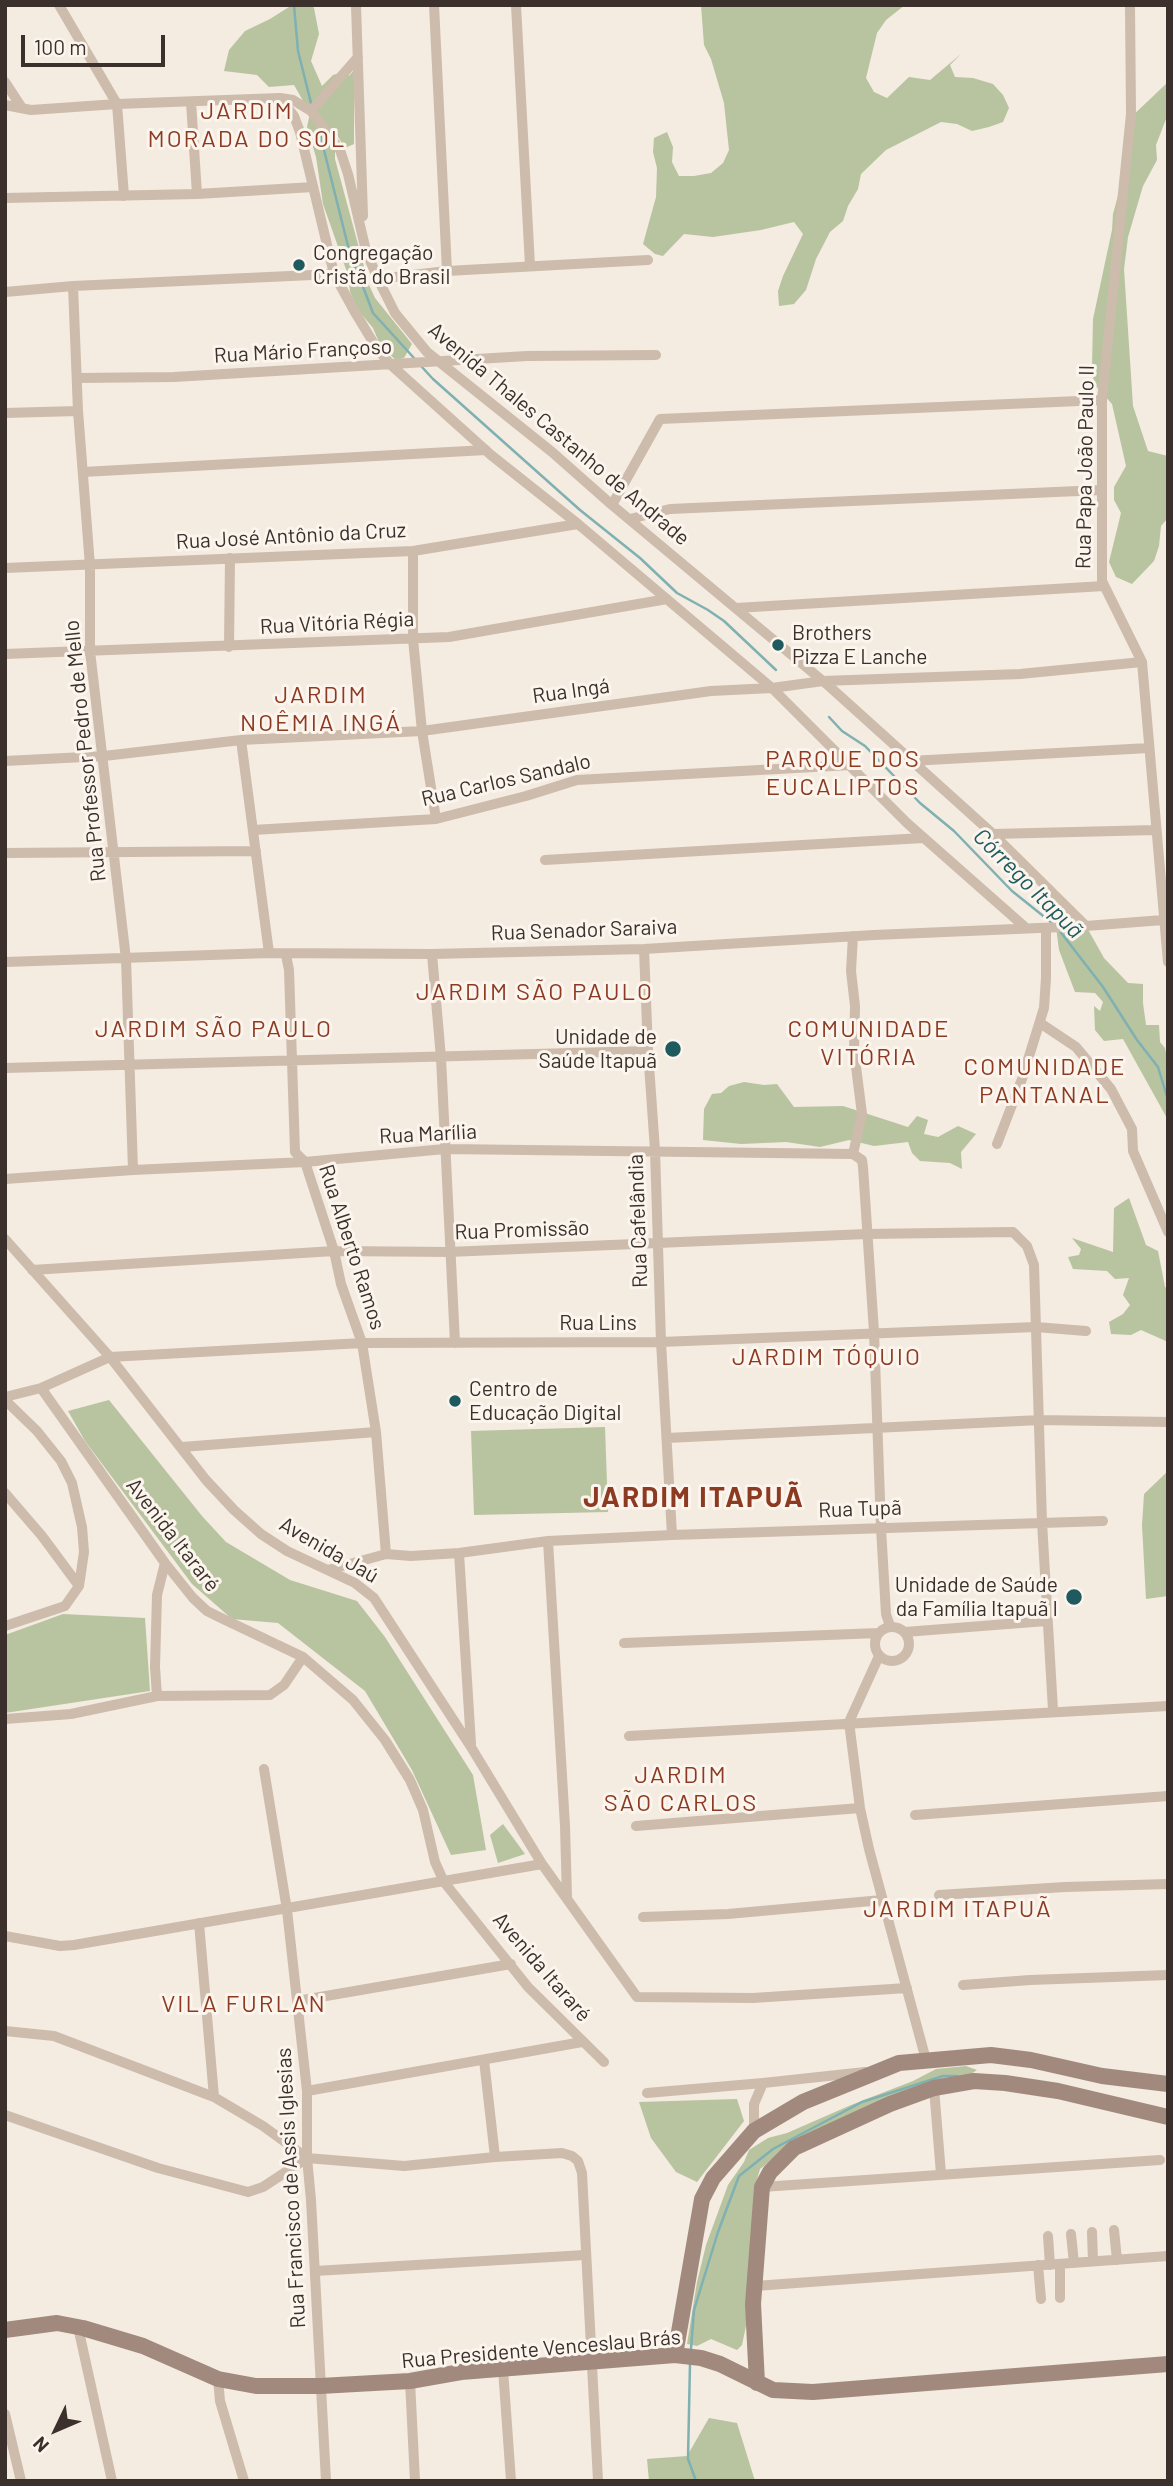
<!DOCTYPE html>
<html>
<head>
<meta charset="utf-8">
<style>
	body { margin:0 }
	#map { position:relative; width:1173px; height:2486px; overflow:hidden; background:#f4ebe1; font-family:Barlow,sans-serif }
	canvas { display:block }
	.frame { position:absolute; inset:0; border:7px solid #3b302b; pointer-events:none }
	.north { position:absolute; left:21px; top:2395px; width:70px; height:70px; -webkit-text-stroke:5px #fbf5ee; paint-order:stroke; rotate:226deg; font-size:19px; font-weight:700; line-height:28px; text-align:center; color:#3b302b }
	.north::after { content:''; display:block; margin:auto; width:24px; height:32px; background:#3b302b; clip-path:polygon(50% 0,100% 100%,50% 72%,0 100%) }
	.scale { position:absolute; left:21px; top:35px; width:144px; height:32px; box-sizing:border-box; border:4px solid #3b302b; border-top:0; padding-left:9px; font-size:21px; line-height:24px; white-space:nowrap; color:#3b302b; -webkit-text-stroke:5px #fbf5ee; paint-order:stroke }
</style>
</head>
<body>
<div id="map">
<canvas width="1173" height="2486"></canvas>
<div class="frame"></div>
<div class="north">N</div>
<div class="scale">100 m</div>
</div>
<script>
const ctx = document.querySelector('canvas').getContext('2d');
ctx.lineJoin = 'round';
function paint(path, color) {
  ctx.fillStyle = color;
  ctx.fill(path, 'evenodd');
}
function poly(rows) {
  const path = new Path2D();
  for (const r of rows) {
    if (r.length === 3) {
      path.moveTo(r[0] + r[2], r[1]);
      path.arc(r[0], r[1], r[2], 0, 2 * Math.PI);
      continue;
    }
    path.moveTo(r[0], r[1]);
    for (let i = 2; i < r.length; i += 2) path.lineTo(r[i], r[i + 1]);
  }
  return path;
}
function strokePath(path, color, width, dash) {
  ctx.strokeStyle = color;
  ctx.lineWidth = width;
  ctx.lineCap = dash ? 'butt' : 'round';
  ctx.setLineDash(dash || []);
  ctx.stroke(path);
}
function drawText(font, color, halo, rows, align = 'center') {
  ctx.font = font + ' Barlow,sans-serif';
  ctx.lineWidth = 6;
  ctx.setLineDash([]);
  ctx.textBaseline = 'middle';
  ctx.strokeStyle = halo;
  ctx.fillStyle = color;
  for (const [text, x, y, turn = 0] of rows) {
    ctx.save();
    ctx.translate(x, y);
    ctx.rotate((+turn || 0) * Math.PI / 180);
    ctx.textAlign = isNaN(turn) ? turn : align;
    if (halo) ctx.strokeText(text, 0, 0);
    ctx.fillText(text, 0, 0);
    ctx.restore();
  }
}
const green = poly([
	[292,5,311,5,314,8,319,34,311,61,322,86,333,75,348,71,349,76,354,70,354,144,345,148,337,135,335,143,335,159,369,285,375,298,412,344,404,358,396,360,381,347,373,328,358,310,350,292,348,275,323,204,316,157,307,127,310,113,294,85,269,87,257,75,224,71,229,50,245,31,270,19],
	[701,5,905,5,886,20,877,33,866,78,874,92,887,98,909,77,930,80,961,54,950,65,955,77,973,78,993,84,1003,95,1009,108,1003,122,989,127,972,131,957,124,941,122,886,150,861,174,858,189,848,206,843,221,830,232,816,259,806,290,794,304,779,306,778,291,783,276,803,234,794,222,761,230,713,237,684,234,663,256,655,254,643,244,656,197,657,168,653,152,654,138,667,132,673,147,672,162,679,176,694,176,711,173,723,163,729,150,724,103,711,59,704,45],
	[1168,82,1168,114,1156,145,1157,160,1143,186,1128,237,1124,269,1133,406,1148,451,1168,456,1168,518,1161,526,1159,546,1154,561,1132,584,1116,577,1109,562,1121,513,1114,500,1114,487,1126,466,1112,404,1094,384,1092,367,1093,319,1112,230,1113,214,1122,181,1127,121],
	[1086,926,1104,958,1128,983,1143,984,1143,1003,1146,1025,1159,1025,1160,1042,1165,1048,1168,1063,1168,1120,1123,1039,1104,1041,1095,1030,1094,1006,1100,1011,1103,1002,1095,993,1075,992,1059,950,1056,927],
	[744,1082,764,1085,777,1084,794,1107,843,1106,908,1127,917,1116,928,1120,924,1134,938,1137,958,1126,976,1134,961,1152,962,1169,950,1163,920,1161,912,1153,908,1142,874,1146,849,1140,820,1147,786,1142,741,1144,703,1140,704,1109,712,1094,721,1093,729,1086],
	[1129,1198,1146,1245,1158,1251,1165,1287,1168,1289,1168,1342,1141,1330,1131,1335,1111,1334,1109,1322,1123,1314,1130,1305,1123,1295,1129,1278,1115,1279,1107,1271,1073,1269,1068,1257,1079,1255,1081,1249,1072,1238,1113,1252,1114,1208],
	[109,1400,202,1516,226,1542,290,1580,357,1601,385,1637,473,1775,486,1850,451,1855,412,1770,365,1691,278,1623,232,1619,192,1584,85,1441,68,1411],
	[605,1427,608,1512,474,1515,471,1431],
	[1168,1471,1168,1596,1146,1599,1142,1525,1144,1494],
	[63,1614,145,1618,150,1691,5,1713,5,1635],
	[503,1824,525,1854,498,1863,490,1835],
	[966,2066,977,2070,962,2080,792,2144,760,2169,754,2190,750,2307,742,2345,737,2350,711,2339,697,2346,687,2344,697,2282,706,2245,728,2185,744,2162,749,2150,768,2138,787,2133,851,2105,913,2081,936,2069],
	[737,2099,744,2121,697,2182,676,2172,651,2138,639,2102],
	[709,2418,737,2423,755,2481,649,2481,647,2459,687,2456]
]);
const stream = poly([
	[294,5,298,51,311,103],
	[319,130,349,250,373,313,414,358],
	[421,366,433,379,580,510,640,558,677,593,708,610,724,621,776,670],
	[829,717,842,731,865,746,920,803,954,831,1012,891,1052,923],
	[1059,930,1103,987,1137,1040,1158,1067,1168,1100],
	[691,2349,694,2310,718,2232,739,2176,773,2149,862,2102,943,2076,957,2076],
	[690,2363,688,2459,696,2481]
]);
const street = poly([
	[59,5,117,104,124,196],
	[356,5,363,216],
	[434,5,447,271],
	[516,5,530,266],
	[1130,5,1131,114,1102,400,1102,581,1142,662,1168,962],
	[5,82,22,108],
	[280,98,294,116,300,132,334,274,356,314,376,347,391,365,491,455,578,524,772,688,907,823,1026,928],
	[191,102,197,194],
	[5,105,31,110,117,104,280,98,293,100,311,111,340,150,348,174,366,251,378,279,395,313,427,352,552,452,612,505,830,687,993,834,1086,926],
	[311,111,358,57],
	[5,198,197,194,313,187],
	[378,279,447,271,648,260],
	[73,286,78,411,90,566,90,651,126,959,133,1170],
	[5,292,73,286,334,274],
	[77,378,174,377,527,356,656,355],
	[5,413,78,411],
	[83,472,486,450],
	[612,505,660,419,1102,400],
	[630,519,670,509,1101,490],
	[413,551,413,639,422,731,436,819],
	[5,568,413,551,578,524],
	[736,608,1104,586],
	[229,647,230,558],
	[5,654,449,637,667,599],
	[241,740,269,953],
	[5,761,104,756,241,740,422,731,711,691,772,688,823,681,1020,674,1142,662],
	[910,761,1149,748],
	[253,830,436,819,526,796,577,780,851,765],
	[993,834,1156,830],
	[5,853,256,851],
	[545,860,923,838],
	[853,936,851,971,855,1006,854,1051,862,1114,853,1154],
	[644,949,648,1051,655,1150,661,1342,672,1535],
	[432,954,441,1058,455,1343],
	[286,955,289,970,295,1152,305,1162,334,1251,341,1284,362,1343,376,1432,386,1554],
	[5,962,269,953,432,954,644,949,874,935,1086,926,1163,920],
	[1040,1023,1076,1047,1111,1089,1132,1129,1133,1151,1168,1232],
	[5,1068,648,1051],
	[997,1144,1022,1079,1044,1008,1046,978,1046,928],
	[853,1154,862,1160,863,1167,874,1332,881,1528,886,1614,890,1626],
	[5,1179,133,1170,305,1162,445,1149,853,1154],
	[5,1239,110,1357,206,1480,234,1510,261,1534,287,1551,355,1583,374,1598,471,1747,542,1864,637,1997,753,1998,907,1988],
	[32,1270,334,1251,449,1252,866,1234,1013,1232,1027,1246,1034,1265,1042,1522,1053,1710],
	[41,1388,165,1563,193,1598,207,1611,219,1617,303,1657,353,1700,385,1740,410,1780,423,1810,435,1862,444,1882,528,1987,604,2062],
	[5,1397,41,1388,110,1357,362,1343,661,1342,1036,1327,1086,1331],
	[5,1400,37,1431,61,1461,72,1483,82,1527,84,1552,79,1586,65,1606,5,1626],
	[667,1438,1040,1420,1168,1422],
	[182,1447,376,1432],
	[5,1493,42,1536,79,1586],
	[548,1541,565,1826,567,1897],
	[459,1553,471,1744],
	[328,1570,386,1554,411,1556,459,1553,548,1541,672,1535,1103,1521],
	[892,1644,17],
	[905,1632,1046,1621],
	[624,1643,878,1633],
	[879,1656,849,1722,860,1808,869,1849,926,2060],
	[157,1696,155,1667,157,1595,165,1563],
	[5,1719,71,1714,157,1696,270,1695,284,1685,303,1657],
	[629,1736,1168,1706],
	[264,1769,287,1910,307,2091,307,2158,311,2200,326,2481],
	[915,1815,1168,1796],
	[636,1826,860,1808],
	[939,1895,1065,1887,1168,1884],
	[643,1917,728,1914,882,1900],
	[199,1923,214,2097],
	[5,1936,60,1946,74,1945,542,1864],
	[963,1985,1030,1980,1168,1975],
	[297,2001,511,1964],
	[5,2031,54,2036,214,2097,263,2126,307,2158],
	[484,2060,495,2157],
	[934,2088,941,2174],
	[307,2091,582,2042],
	[647,2093,763,2083,865,2072],
	[5,2115,158,2168,248,2192,263,2187,307,2158,404,2166,495,2157,562,2153,572,2156,578,2161,582,2173,598,2481],
	[754,2131,754,2104,763,2083],
	[762,2187,1160,2160],
	[1114,2230,1117,2260],
	[1092,2232,1093,2261],
	[1071,2234,1074,2263],
	[1048,2236,1050,2265],
	[1038,2265,1041,2299],
	[315,2271,585,2255],
	[755,2286,1168,2256],
	[1060,2298,1060,2264],
	[78,2327,112,2481],
	[503,2369,511,2481],
	[218,2379,220,2401,244,2481],
	[410,2381,415,2481],
	[5,2414,21,2481]
]);
const secondary = poly([
	[5,2330,57,2323,83,2328,143,2346,218,2379,256,2386,320,2386,410,2381,461,2372,675,2355,701,2358,720,2364,773,2390,813,2392,1168,2364],
	[675,2355,702,2199,713,2178,754,2131,803,2102,899,2063,991,2055,1031,2060,1102,2076,1168,2084],
	[757,2383,753,2304,762,2187,770,2172,794,2148,890,2104,934,2088,974,2081,1005,2083,1058,2091,1168,2117]
]);
const markers = [
	[299,265,7,"#1f5a5e"],
	[778,645,7,"#1f5a5e"],
	[673,1049,9,"#1f5a5e"],
	[455,1401,7,"#1f5a5e"],
	[1074,1597,9,"#1f5a5e"]
];
const poiNames = [
	["Congregação",313,253],
	["Cristã do Brasil",313,277],
	["Brothers",792,633],
	["Pizza E Lanche",792,657],
	["Unidade de",657,1037,"right"],
	["Saúde Itapuã",657,1061,"right"],
	["Centro de",469,1389],
	["Educação Digital",469,1413],
	["Unidade de Saúde",1058,1585,"right"],
	["da Família Itapuã I",1058,1609,"right"]
];
const streetNames = [
	["Rua Mário Françoso",303,351,-3],
	["Avenida Thales Castanho de Andrade",559,434,40],
	["Rua Papa João Paulo II",1085,467,-89],
	["Rua José Antônio da Cruz",291,536,-3],
	["Rua Vitória Régia",337,623,-3],
	["Rua Ingá",571,691,-8],
	["Rua Professor Pedro de Mello",85,751,-96],
	["Rua Carlos Sandalo",506,780,-13],
	["Rua Senador Saraiva",584,930,-2],
	["Rua Marília",428,1134,-3],
	["Rua Cafelândia",638,1221,-92],
	["Rua Promissão",522,1230,-2],
	["Rua Alberto Ramos",352,1247,72],
	["Rua Lins",598,1323],
	["Rua Tupã",860,1509,-2],
	["Avenida Itararé",173,1535,52],
	["Avenida Jaú",329,1550,30],
	["Avenida Itararé",542,1967,49],
	["Rua Francisco de Assis Iglesias",291,2188,-93],
	["Rua Presidente Venceslau Brás",541,2349,-5]
];
const waterNames = [
	["Córrego Itapuã",1028,883,45]
];
const quarterNames = [
	["JARDIM",247,111],
	["MORADA DO SOL",247,139],
	["JARDIM",321,695],
	["NOÊMIA INGÁ",321,723],
	["PARQUE DOS",843,759],
	["EUCALIPTOS",843,787],
	["JARDIM SÃO PAULO",535,992],
	["JARDIM SÃO PAULO",214,1029],
	["COMUNIDADE",869,1029],
	["VITÓRIA",869,1057],
	["COMUNIDADE",1045,1067],
	["PANTANAL",1045,1095],
	["JARDIM TÓQUIO",827,1357],
	["JARDIM",681,1775],
	["SÃO CARLOS",681,1803],
	["JARDIM ITAPUÃ",958,1909],
	["VILA FURLAN",244,2004]
];
const districtNames = [
	["JARDIM ITAPUÃ",694,1498]
];
paint(green, '#b8c4a0');
strokePath(stream, '#7fb0b2', 2.5);
strokePath(street, '#cdbbac', 10);
strokePath(secondary, '#a18a7d', 16);
for (const [x, y, r, color] of markers) {
  const dot = new Path2D();
  dot.arc(x, y, r, 0, 2 * Math.PI);
  ctx.fillStyle = color;
  ctx.fill(dot);
  strokePath(dot, '#fbf5ee', 2.5);
}
drawText('21px', '#3b302b', '#fbf5ee', poiNames, 'left');
drawText('21px', '#3b302b', '#fbf5ee', streetNames);
drawText('italic 23px', '#1f5a5e', '#fbf5ee', waterNames);
ctx.letterSpacing = '2px';
drawText('24px', '#8c3b22', '#fbf5ee', quarterNames);
ctx.letterSpacing = '0px';
ctx.letterSpacing = '2px';
drawText('bold 28px', '#8c3b22', '#fbf5ee', districtNames);
ctx.letterSpacing = '0px';
</script>
</body>
</html>
